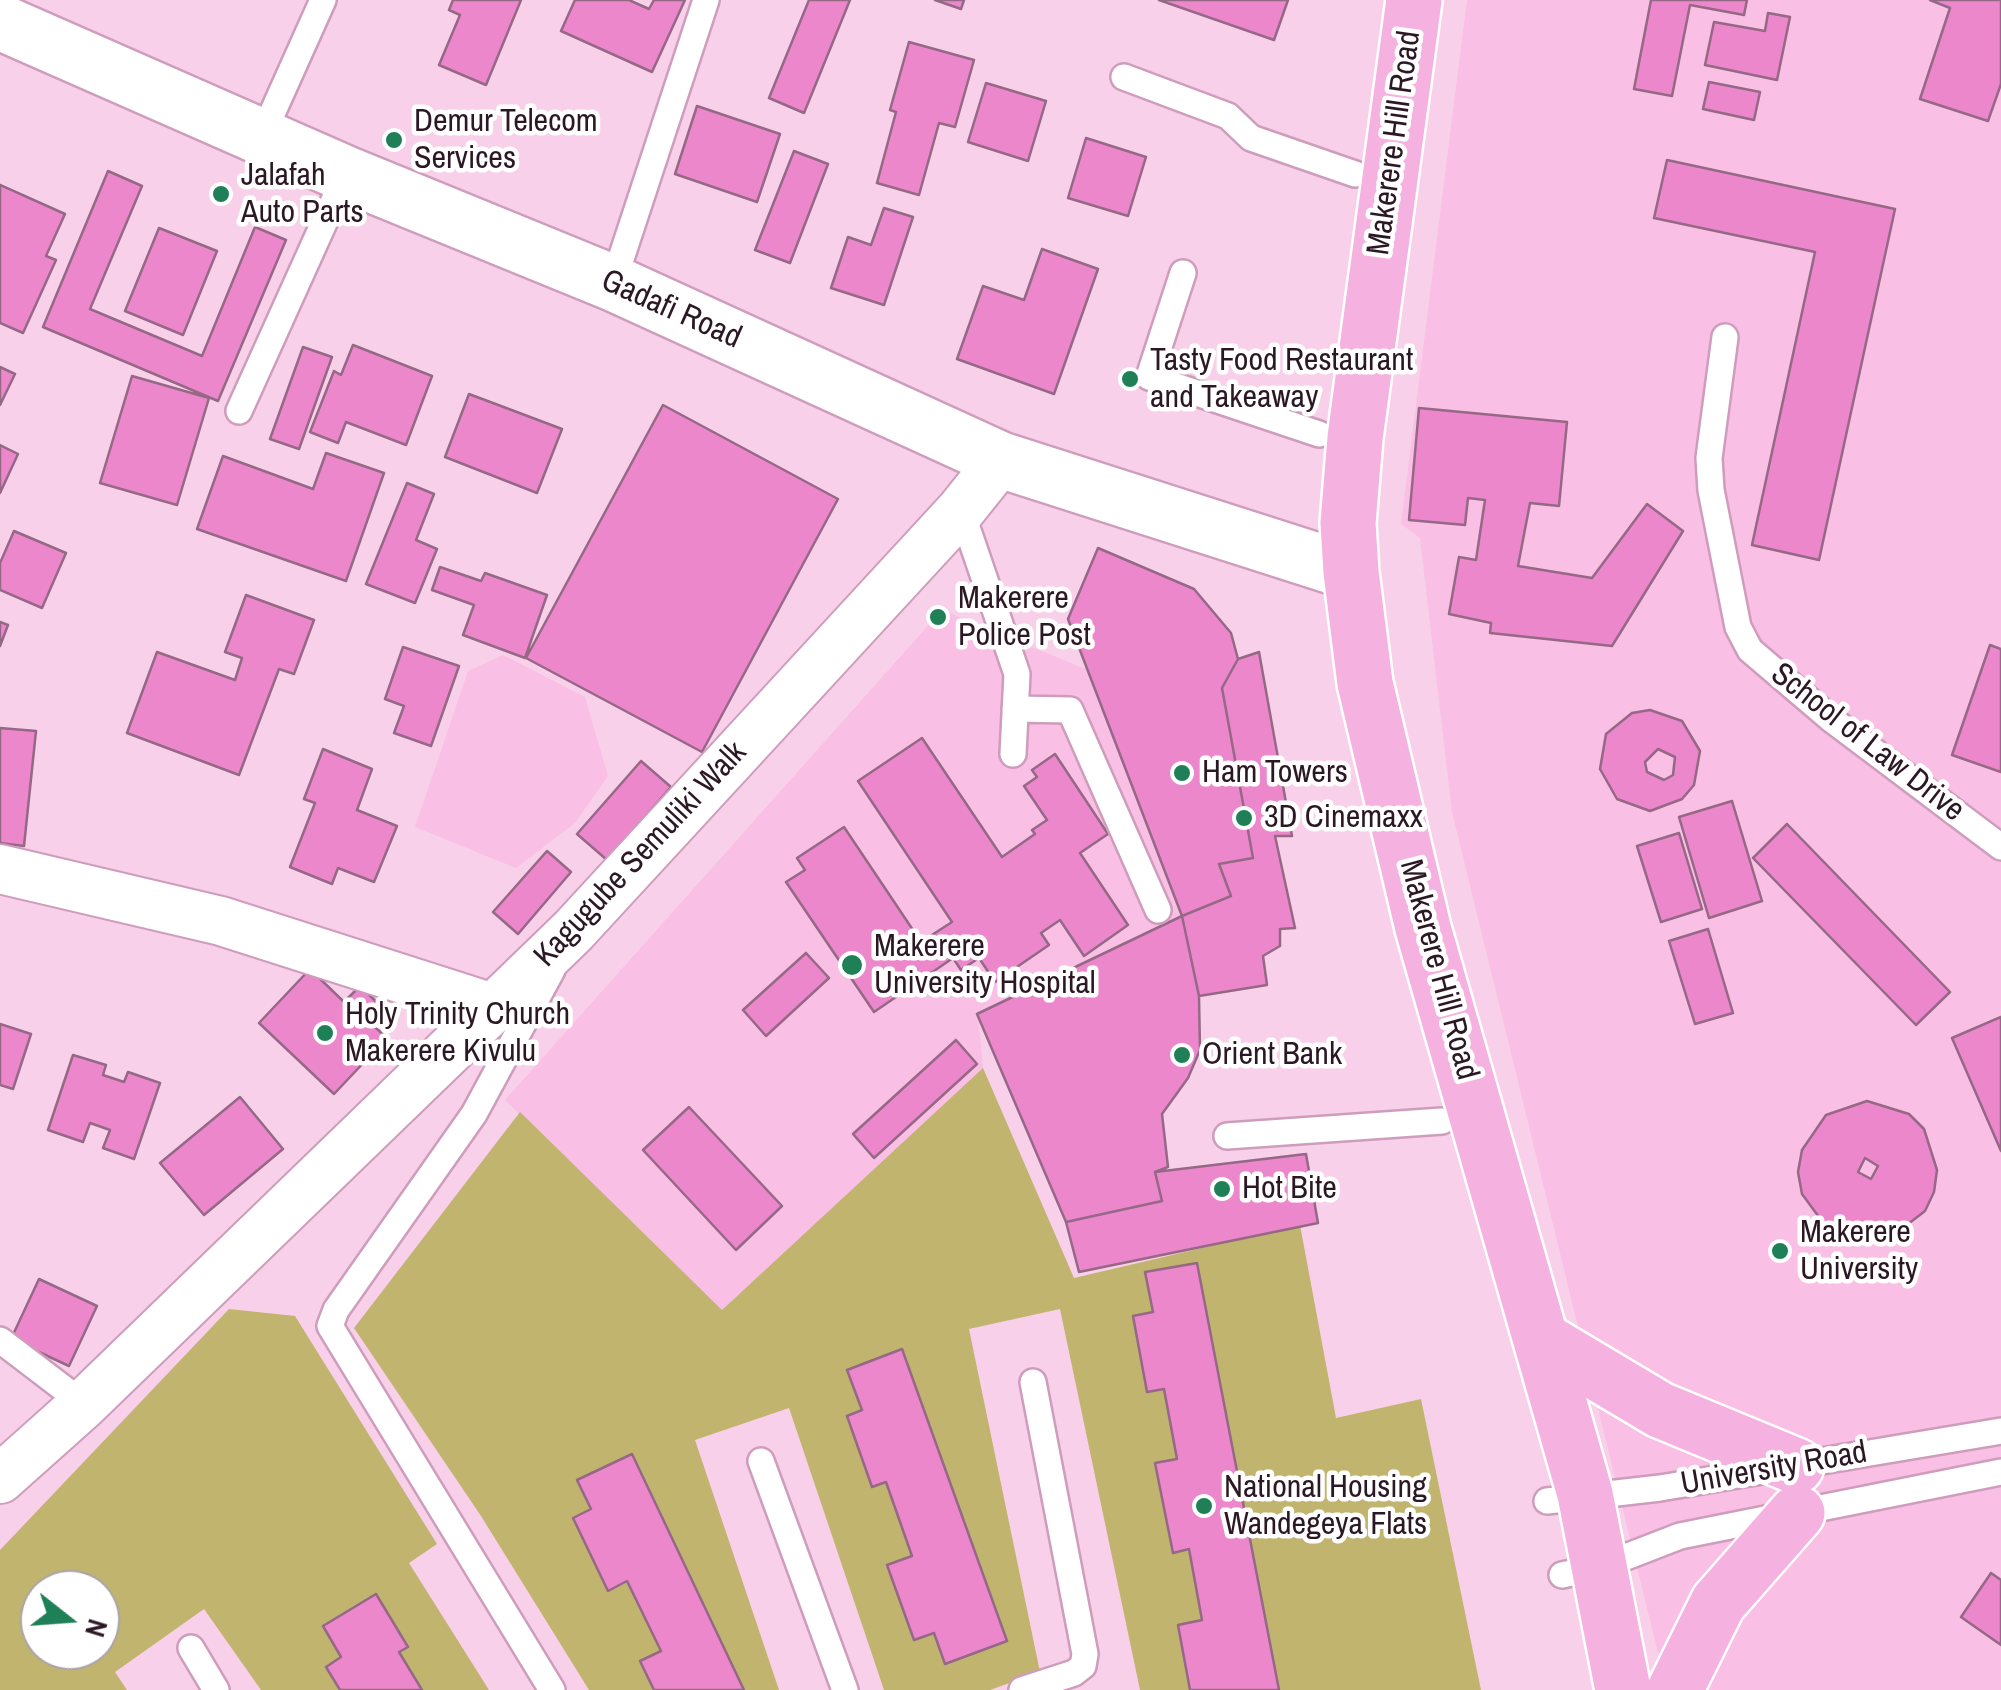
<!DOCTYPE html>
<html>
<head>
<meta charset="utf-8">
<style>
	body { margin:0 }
	#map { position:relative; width:2001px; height:1690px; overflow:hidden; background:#f9d0e9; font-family:"Archivo Narrow",sans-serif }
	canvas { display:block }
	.north { position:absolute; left:20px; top:1570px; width:100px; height:100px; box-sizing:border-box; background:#fff; border:2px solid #aaa3a7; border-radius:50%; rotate:107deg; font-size:28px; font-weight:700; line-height:40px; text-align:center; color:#2b1824 }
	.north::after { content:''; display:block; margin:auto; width:35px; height:45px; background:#1f7f56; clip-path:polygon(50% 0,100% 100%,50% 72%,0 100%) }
</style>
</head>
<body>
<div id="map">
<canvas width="2001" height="1690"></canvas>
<div class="north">N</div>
</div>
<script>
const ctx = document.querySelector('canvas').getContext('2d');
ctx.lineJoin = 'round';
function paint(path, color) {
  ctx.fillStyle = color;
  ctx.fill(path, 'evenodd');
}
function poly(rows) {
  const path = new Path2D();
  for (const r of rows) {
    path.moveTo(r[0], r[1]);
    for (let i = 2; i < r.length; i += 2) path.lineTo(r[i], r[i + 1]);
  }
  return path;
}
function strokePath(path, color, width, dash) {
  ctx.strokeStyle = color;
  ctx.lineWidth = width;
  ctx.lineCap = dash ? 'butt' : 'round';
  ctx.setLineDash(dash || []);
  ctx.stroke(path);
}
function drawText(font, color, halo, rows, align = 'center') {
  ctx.font = font + ' "Archivo Narrow",sans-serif';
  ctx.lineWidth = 9;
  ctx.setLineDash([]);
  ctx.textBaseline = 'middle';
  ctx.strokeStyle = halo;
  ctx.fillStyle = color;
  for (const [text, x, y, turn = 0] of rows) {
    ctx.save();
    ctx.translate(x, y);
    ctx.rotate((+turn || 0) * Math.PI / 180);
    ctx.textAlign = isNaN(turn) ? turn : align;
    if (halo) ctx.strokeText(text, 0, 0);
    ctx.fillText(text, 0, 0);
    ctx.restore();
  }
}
const built = poly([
	[1467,0,2001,0,2001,1690,1667,1690,1452,812,1420,538,1401,524],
	[942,610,1088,670,1182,916,978,1014,983,1068,722,1310,505,1100],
	[503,655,585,697,608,776,575,823,516,868,415,827,468,671]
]);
const green = poly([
	[983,1068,1074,1278,1300,1225,1336,1418,1421,1399,1481,1690,1140,1690,1060,1309,969,1329,1040,1672,990,1690,884,1690,789,1408,695,1440,779,1690,589,1690,481,1516,354,1328,520,1112,722,1310],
	[229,1309,295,1316,437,1544,409,1563,489,1690,261,1690,204,1609,115,1672,127,1690,0,1690,0,1550],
	[40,1590,100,1590,100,1650,40,1650]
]);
const building = poly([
	[453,0,521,0,486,85,439,65,460,15,449,10,453,0],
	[575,0,629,0,649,9,654,0,685,0,652,72,561,31,575,0],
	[809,0,850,0,804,113,769,98,809,0],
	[935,0,964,0,961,9,935,0],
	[1159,0,1288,0,1274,40,1159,0],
	[1651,0,1747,0,1744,15,1690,5,1672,96,1634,89,1651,0],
	[2001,0,2001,84,1988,121,1920,99,1950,8,1930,0,2001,0],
	[1768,13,1790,17,1777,80,1705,65,1714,22,1765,31,1768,13],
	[909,42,974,60,955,127,939,123,919,195,877,183,896,112,890,110,909,42],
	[1709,82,1760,92,1754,120,1703,109,1709,82],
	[986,83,1046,101,1028,161,968,142,986,83],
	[697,106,780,134,757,202,675,174,697,106],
	[1086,138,1146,157,1128,216,1068,198,1086,138],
	[794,151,828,164,790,263,755,250,794,151],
	[1667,160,1895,209,1819,560,1752,545,1815,252,1654,218,1667,160],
	[108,171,142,186,90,309,202,356,255,227,286,240,218,401,43,327,108,171],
	[0,185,65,214,46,256,56,260,23,333,0,323,0,185],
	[884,208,913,217,884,305,831,288,848,237,871,245,884,208],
	[159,228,217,251,183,335,125,311,159,228],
	[1042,249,1098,269,1054,394,957,359,983,286,1024,300,1042,249],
	[353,345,432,376,406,445,346,422,338,443,310,432,334,371,341,375,353,345],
	[303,347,332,357,299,449,270,439,303,347],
	[0,367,15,374,0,405,0,367],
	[132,376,209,398,177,505,100,483,132,376],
	[469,394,562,429,537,493,445,457,469,394],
	[663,405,838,499,702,752,526,658,663,405],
	[1419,408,1567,422,1559,506,1530,503,1518,566,1592,578,1647,504,1683,531,1612,646,1490,633,1491,623,1449,614,1459,557,1476,560,1485,500,1468,498,1465,525,1409,520,1419,408],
	[0,445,18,454,0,493,0,445],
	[326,453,384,473,346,581,197,529,223,456,313,489,326,453],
	[407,483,434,494,416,540,437,549,415,603,366,584,407,483],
	[14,531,66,553,42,608,0,590,0,563,14,531],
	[1098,548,1194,589,1231,633,1238,659,1222,688,1253,858,1219,864,1231,896,1182,916,1068,619,1098,548],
	[440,567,481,581,485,573,547,595,525,658,463,635,474,605,432,590,440,567],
	[246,595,314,620,294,674,279,669,239,775,127,733,157,652,235,680,242,658,225,652,246,595],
	[0,622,8,625,0,646,0,622],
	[1990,645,2001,649,2001,772,1952,755,1990,645],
	[403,647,459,666,431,746,394,733,404,706,385,699,403,647],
	[1259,652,1292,836,1275,836,1295,928,1280,929,1280,946,1263,956,1267,985,1199,996,1182,916,1231,896,1219,864,1253,858,1222,688,1238,659,1259,652],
	[1650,710,1682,721,1700,751,1694,785,1682,799,1650,811,1617,799,1600,769,1606,734,1632,713,1650,710],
	[1658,749,1675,757,1673,775,1664,780,1647,772,1645,762,1658,749],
	[0,728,36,731,24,846,0,843,0,728],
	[922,738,1002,857,1035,834,1032,830,1047,820,1024,786,1037,777,1032,770,1055,754,1108,834,1080,853,1128,925,1084,956,1060,920,1041,933,1049,945,995,982,979,958,961,970,953,958,874,1012,786,882,805,870,797,858,844,827,921,942,952,922,858,781,922,738],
	[323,749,372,769,357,810,397,826,374,882,338,868,332,884,290,867,315,803,304,799,323,749],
	[641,761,671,787,607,860,577,834,641,761],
	[1732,801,1762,901,1709,918,1679,817,1732,801],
	[1787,824,1950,992,1916,1025,1753,858,1787,824],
	[1679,833,1702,909,1661,922,1637,846,1679,833],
	[547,851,571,872,518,934,493,912,547,851],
	[1182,916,1199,996,1200,1050,1188,1078,1162,1114,1168,1167,1155,1172,1162,1201,1066,1222,977,1014,1182,916],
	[1708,929,1733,1013,1695,1024,1669,941,1708,929],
	[806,953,829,978,766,1036,743,1010,806,953],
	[310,969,344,1002,360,986,389,1014,376,1028,387,1038,334,1094,259,1023,310,969],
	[2001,1017,2001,1151,1952,1038,2001,1017],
	[0,1024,31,1034,13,1089,0,1085,0,1024],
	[956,1040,977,1064,874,1158,853,1134,956,1040],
	[73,1055,106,1065,103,1075,124,1082,128,1072,160,1083,134,1159,103,1148,110,1130,90,1123,83,1142,48,1130,73,1055],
	[240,1097,283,1149,204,1215,160,1163,240,1097],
	[1867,1101,1909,1114,1924,1129,1937,1170,1934,1192,1925,1211,1890,1238,1869,1241,1847,1238,1827,1228,1802,1194,1798,1172,1802,1150,1826,1115,1867,1101],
	[1865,1158,1878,1166,1871,1179,1858,1172,1865,1158],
	[689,1107,782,1206,736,1250,643,1150,689,1107],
	[1306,1154,1318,1223,1079,1272,1066,1222,1162,1201,1155,1172,1306,1154],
	[1197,1263,1279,1690,1190,1690,1178,1625,1202,1620,1189,1549,1173,1553,1155,1463,1177,1459,1164,1389,1147,1392,1133,1316,1153,1312,1145,1272,1197,1263],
	[39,1279,97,1306,69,1366,11,1339,39,1279],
	[902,1349,1007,1641,945,1664,934,1633,914,1640,887,1565,912,1556,886,1482,872,1487,847,1416,862,1410,847,1370,902,1349],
	[632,1454,744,1690,654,1690,640,1661,661,1651,627,1581,608,1591,573,1518,591,1509,577,1480,632,1454],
	[1991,1573,2001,1580,2001,1645,1961,1617,1991,1573],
	[376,1594,408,1647,399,1652,422,1690,340,1690,326,1667,341,1657,323,1626,376,1594]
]);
const service = poly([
	[1124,77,1228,116,1251,138,1355,174],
	[262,136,323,0],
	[1183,273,1149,377,1319,434],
	[613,283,706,0],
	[1725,337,1709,458,1711,490,1738,627,1750,650,1831,719,2001,847],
	[239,411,346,174],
	[961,510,1017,674,1013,754],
	[1015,709,1070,710,1158,910],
	[552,970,474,1114,336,1310,330,1326,552,1690],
	[1227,1136,1442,1121],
	[0,1340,84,1404],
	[761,1461,845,1690],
	[1547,1501,1660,1488,2001,1431],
	[1562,1575,1600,1567,1680,1536,2001,1472],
	[191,1648,216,1690],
	[1022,1690,1074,1673,1083,1666,1085,1654,1033,1382]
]);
const minor = poly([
	[0,869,221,921,493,1008],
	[0,1479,84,1404,573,931,961,510,1001,460]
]);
const tertiary = poly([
	[0,22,346,174,613,283,1001,460,1351,572]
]);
const primary = poly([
	[1414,0,1355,438,1348,523,1351,572,1365,683,1423,928,1585,1494,1623,1690],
	[1541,1339,1660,1410,1796,1466],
	[1675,1690,1718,1603,1797,1513]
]);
const markers = [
	[394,140,10,"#1f7f56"],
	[221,194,10,"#1f7f56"],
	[1130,379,10,"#1f7f56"],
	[938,617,10,"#1f7f56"],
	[1182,773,10,"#1f7f56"],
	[1244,818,10,"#1f7f56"],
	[852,965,12,"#1f7f56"],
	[325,1033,10,"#1f7f56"],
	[1182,1055,10,"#1f7f56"],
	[1222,1189,10,"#1f7f56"],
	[1780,1251,10,"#1f7f56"],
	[1204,1506,10,"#1f7f56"]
];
const poiNames = [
	["Demur Telecom",414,122],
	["Services",414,159],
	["Jalafah",241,176],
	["Auto Parts",241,213],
	["Tasty Food Restaurant",1150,361],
	["and Takeaway",1150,398],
	["Makerere",958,599],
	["Police Post",958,636],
	["Ham Towers",1202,773],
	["3D Cinemaxx",1264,818],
	["Makerere",874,947],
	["University Hospital",874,984],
	["Holy Trinity Church",345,1015],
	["Makerere Kivulu",345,1052],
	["Orient Bank",1202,1055],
	["Hot Bite",1242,1189],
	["Makerere",1800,1233],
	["University",1800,1270],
	["National Housing",1224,1488],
	["Wandegeya Flats",1224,1525]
];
const streetNames = [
	["Makerere Hill Road",1395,143,-82],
	["Gadafi Road",671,310,24],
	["School of Law Drive",1867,743,38],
	["Kagugube Semuliki Walk",641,855,-47],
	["Makerere Hill Road",1438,970,75],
	["University Road",1774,1469,-10]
];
paint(built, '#f9bfe4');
paint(green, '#c0b46f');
paint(building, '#ed87cc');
strokePath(building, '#956886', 2.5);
strokePath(service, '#ce9dbc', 30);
strokePath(minor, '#ce9dbc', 52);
strokePath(tertiary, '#ce9dbc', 60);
strokePath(primary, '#fff', 60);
strokePath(service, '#fff', 25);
strokePath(minor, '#fff', 48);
strokePath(tertiary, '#fff', 55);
strokePath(primary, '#f5b2e0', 55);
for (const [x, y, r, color] of markers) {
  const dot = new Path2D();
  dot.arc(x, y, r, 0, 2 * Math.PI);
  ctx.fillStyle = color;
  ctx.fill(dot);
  strokePath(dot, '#fff', 4);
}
drawText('32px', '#2b1824', '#fff', poiNames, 'left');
drawText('32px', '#2b1824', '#fff', streetNames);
</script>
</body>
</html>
